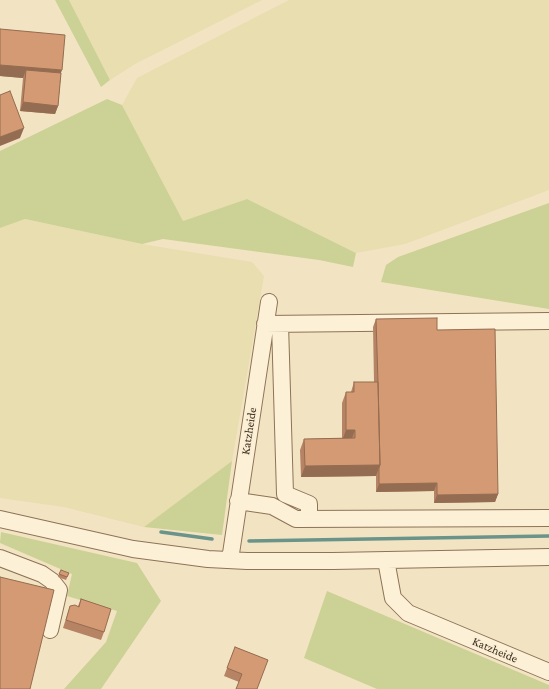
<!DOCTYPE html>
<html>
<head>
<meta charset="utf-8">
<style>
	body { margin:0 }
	canvas { display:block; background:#f2e3c2 }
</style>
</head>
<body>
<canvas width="549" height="689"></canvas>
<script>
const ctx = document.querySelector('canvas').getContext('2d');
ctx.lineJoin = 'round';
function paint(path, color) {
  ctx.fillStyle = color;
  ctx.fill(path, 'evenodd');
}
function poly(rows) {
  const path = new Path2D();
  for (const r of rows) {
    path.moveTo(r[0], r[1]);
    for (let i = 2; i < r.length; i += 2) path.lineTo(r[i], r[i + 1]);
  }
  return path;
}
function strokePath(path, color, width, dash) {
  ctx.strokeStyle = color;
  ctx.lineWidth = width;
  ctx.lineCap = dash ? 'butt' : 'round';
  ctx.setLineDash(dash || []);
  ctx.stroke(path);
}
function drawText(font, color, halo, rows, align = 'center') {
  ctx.font = font + ' "Crimson Pro",serif';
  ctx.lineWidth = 3;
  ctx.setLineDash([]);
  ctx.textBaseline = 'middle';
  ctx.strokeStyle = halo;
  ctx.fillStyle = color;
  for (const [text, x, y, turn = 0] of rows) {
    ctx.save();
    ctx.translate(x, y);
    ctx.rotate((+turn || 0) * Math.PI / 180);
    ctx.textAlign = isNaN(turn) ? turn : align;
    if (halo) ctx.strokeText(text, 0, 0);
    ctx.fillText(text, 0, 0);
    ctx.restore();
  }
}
const farmland = poly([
	[69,0,262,0,135,64,110,80],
	[289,0,549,0,549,190,405,244,356,253,247,199,183,221,122,105,137,78],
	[25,219,142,244,252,262,264,276,232,461,144,527,64,507,0,498,0,228]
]);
const green = poly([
	[55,0,69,0,110,80,101,87],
	[107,99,122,105,183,221,247,199,356,253,353,267,319,260,163,239,142,244,25,219,0,228,0,151],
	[549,203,549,309,381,282,386,265,398,257],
	[232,461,222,535,144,527],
	[1,532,137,563,161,601,101,689,64,689,106,642,117,611,67,596,72,574,0,543],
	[327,591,549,685,549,689,377,689,304,658]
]);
const stream = poly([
	[161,532,212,539],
	[249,541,549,536]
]);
const minor = poly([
	[265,324,549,321],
	[280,324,285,494,309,504,309,519],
	[238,501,272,506,296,519,549,518],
	[0,519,133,549,208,559,247,561,333,561,549,557],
	[0,558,42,574,52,581,59,590,50,630],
	[230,560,269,302],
	[386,560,393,598,408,613,549,672]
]);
const wall = poly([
	[0,29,61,73,58,106,55,114,20,111,23,78,0,76],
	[376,319,437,330,498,494,495,502,434,503,434,491,376,492,376,476,301,477,300,450,304,439,342,438,342,403,346,392,351,392,354,382,374,382,373,327],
	[61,570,69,573,66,580,58,577],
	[81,599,104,632,101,640,63,628,70,606,78,606],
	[235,647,268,660,239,682,224,676]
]);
const shadedWall = poly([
	[0,65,62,70,58,81,26,70,23,78,0,76],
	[23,102,58,106,55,114,20,111],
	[24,128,20,138,0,146,0,137],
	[346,430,355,430,351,441,342,441],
	[380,465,376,476,301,477,305,466],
	[437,483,434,491,376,492,379,484],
	[498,494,495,502,434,503,437,495]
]);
const building = poly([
	[0,29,65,35,62,70,0,65,0,29],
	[26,70,61,73,58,106,23,102,26,70],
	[10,91,24,128,0,137,0,95,10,91],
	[437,318,437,330,495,329,498,494,437,495,437,483,379,484,379,468,380,465,378,382,376,319,437,318],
	[354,382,378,382,380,465,305,466,304,439,355,438,355,430,346,430,346,392,354,392,354,382],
	[61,570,69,573,67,577,59,574,61,570],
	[0,577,54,590,30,689,0,689,0,577],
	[81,599,111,609,104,632,66,620,70,606,75,605,79,607,81,599],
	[235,647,268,660,257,689,236,689,242,674,227,668,235,647]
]);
const streetNames = [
	["Katzheide",249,431,-81],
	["Katzheide",495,650,23]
];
paint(farmland, '#e9deaf');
paint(green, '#ccd295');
strokePath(stream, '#6a9489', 3.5);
strokePath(minor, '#8e7357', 18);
strokePath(minor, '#fcf0d6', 16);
paint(wall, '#b68464');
paint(shadedWall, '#946c51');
paint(building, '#d49a74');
strokePath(building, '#946c51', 1);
drawText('12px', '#3d2c1d', '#f9edd3', streetNames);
</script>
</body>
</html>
